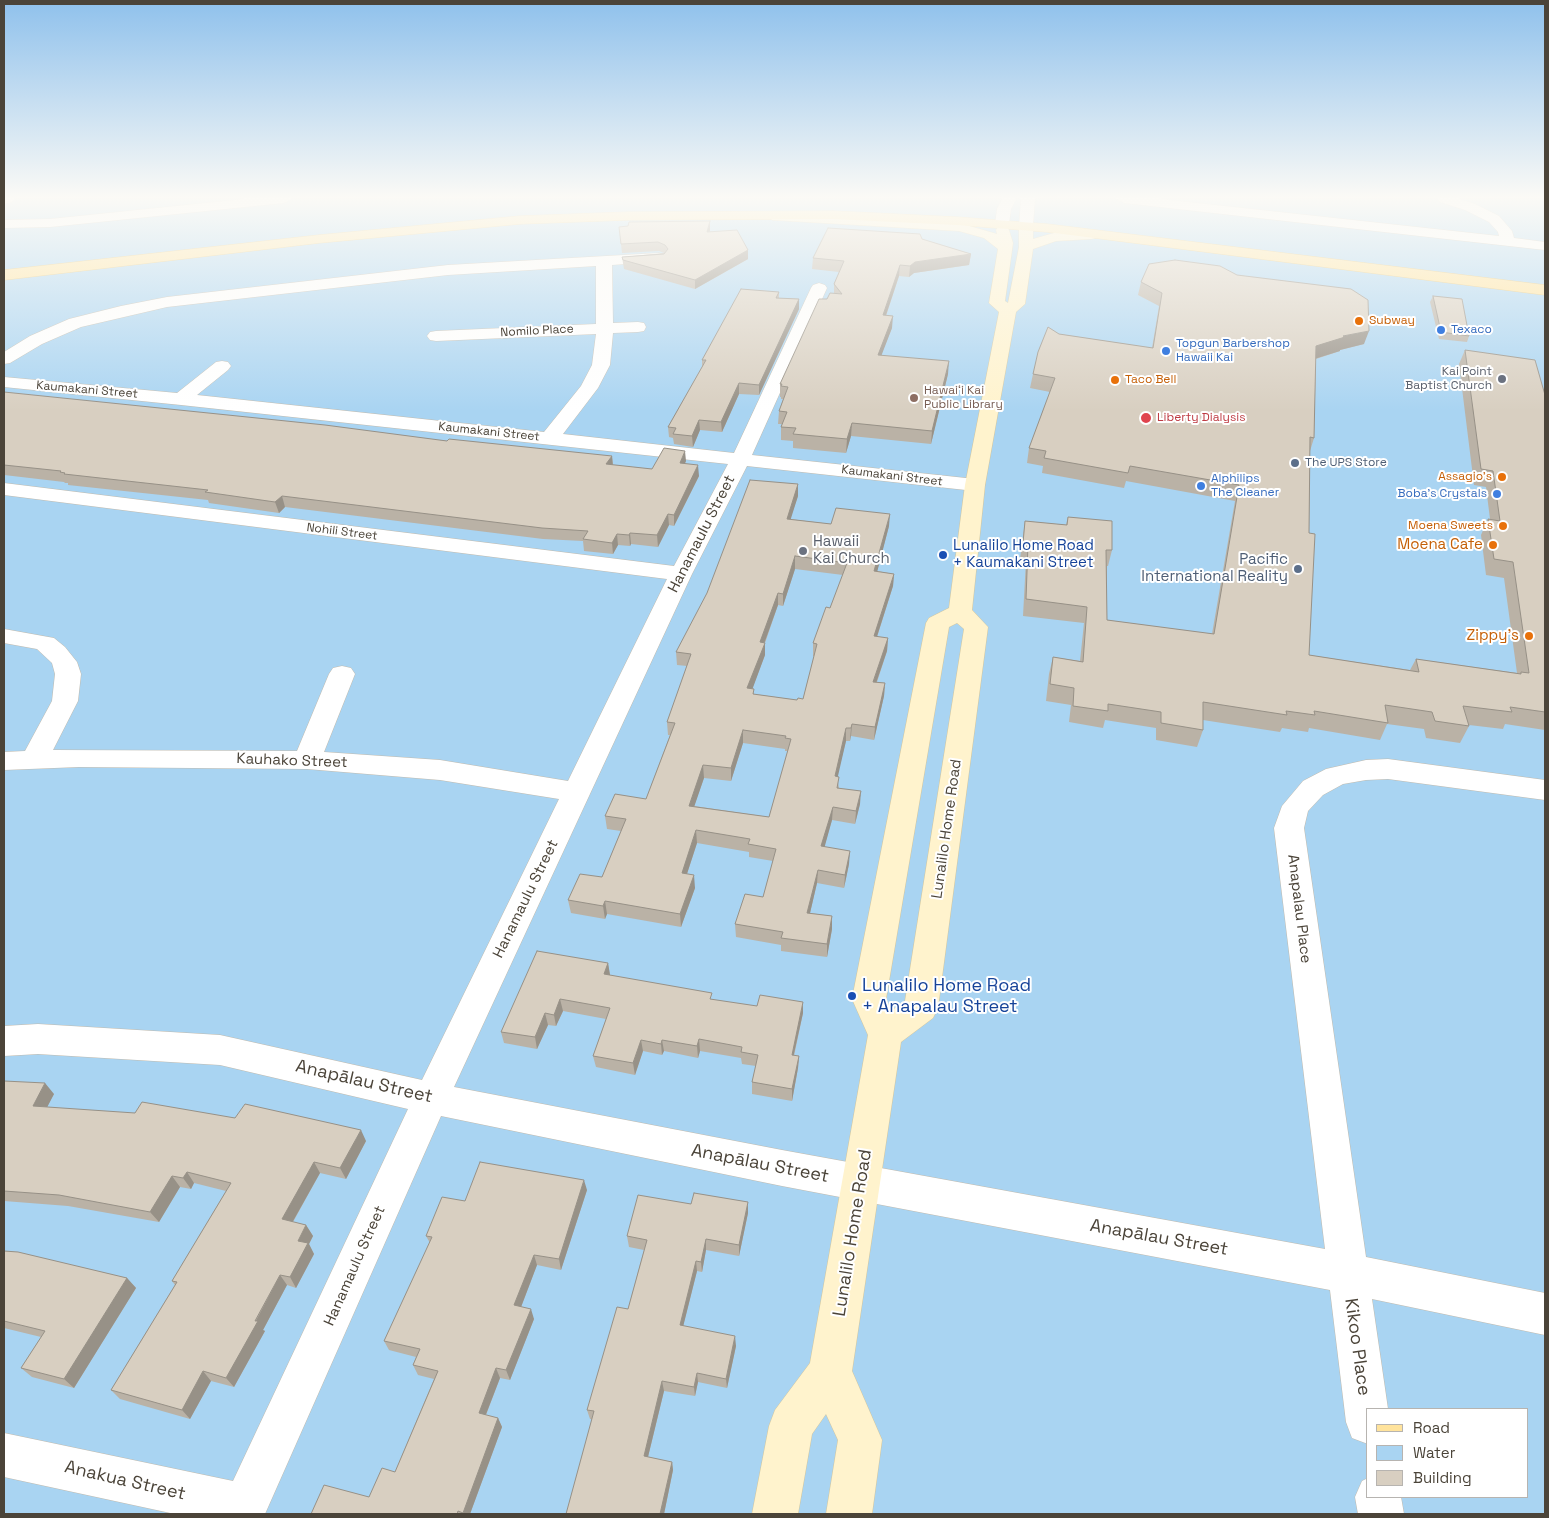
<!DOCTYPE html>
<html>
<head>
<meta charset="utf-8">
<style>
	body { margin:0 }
	#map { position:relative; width:1549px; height:1518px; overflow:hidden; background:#f6f3ec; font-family:"Space Grotesk",sans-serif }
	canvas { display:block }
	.frame { position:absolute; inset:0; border:5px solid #4b4439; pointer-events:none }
	.legend { position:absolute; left:1366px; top:1408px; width:162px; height:90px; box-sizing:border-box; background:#fff; border:1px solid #b7b4b0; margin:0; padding:6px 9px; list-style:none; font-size:15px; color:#4b4439 }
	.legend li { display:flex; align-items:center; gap:10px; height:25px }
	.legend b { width:25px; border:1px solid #b7b4b0 }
</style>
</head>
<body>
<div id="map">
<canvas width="1549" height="1518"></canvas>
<div class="frame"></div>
<ul class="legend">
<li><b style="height:6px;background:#ffe39c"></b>Road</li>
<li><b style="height:14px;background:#a9d4f2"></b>Water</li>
<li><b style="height:14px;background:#d8cfc1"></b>Building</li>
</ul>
</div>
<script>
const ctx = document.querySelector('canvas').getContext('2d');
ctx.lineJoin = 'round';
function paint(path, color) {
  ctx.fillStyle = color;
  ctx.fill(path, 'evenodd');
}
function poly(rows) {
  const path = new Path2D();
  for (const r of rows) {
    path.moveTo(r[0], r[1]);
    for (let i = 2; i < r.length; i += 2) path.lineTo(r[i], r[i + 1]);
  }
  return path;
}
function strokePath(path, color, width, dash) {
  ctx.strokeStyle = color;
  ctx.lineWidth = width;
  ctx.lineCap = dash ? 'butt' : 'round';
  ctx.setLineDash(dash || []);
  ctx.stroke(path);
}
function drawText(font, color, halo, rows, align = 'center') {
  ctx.font = font + ' "Space Grotesk",sans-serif';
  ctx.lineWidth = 4;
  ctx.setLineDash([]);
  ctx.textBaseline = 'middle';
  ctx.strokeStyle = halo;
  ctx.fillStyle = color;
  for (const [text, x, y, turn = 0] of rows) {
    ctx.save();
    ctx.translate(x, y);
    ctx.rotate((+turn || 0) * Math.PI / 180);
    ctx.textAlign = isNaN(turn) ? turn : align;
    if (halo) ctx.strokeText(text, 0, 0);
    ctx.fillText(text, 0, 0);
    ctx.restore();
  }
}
const water = poly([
	[4,199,1545,199,1545,1514,4,1514],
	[1368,1409,1528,1409,1528,1497,1368,1497]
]);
const minor = poly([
	[4,199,14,199,12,202,4,204,4,199],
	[245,199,291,199,284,203,50,227,4,228,4,220,50,219,245,199],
	[1117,199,1160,199,1499,236,1498,232,1489,222,1465,210,1440,202,1438,199,1458,199,1475,204,1499,216,1512,231,1514,238,1545,242,1545,250,1124,203,1117,199],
	[659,253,664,255,667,258,664,261,612,265,613,323,638,322,644,323,646,327,644,331,638,332,613,333,610,365,598,388,563,434,734,453,811,288,813,285,819,283,825,285,827,288,752,455,975,479,982,481,985,485,982,489,975,491,747,466,692,574,454,1087,782,1150,1325,1249,1274,828,1282,806,1303,781,1326,769,1366,760,1388,759,1545,780,1545,800,1388,779,1366,780,1343,784,1323,795,1308,811,1304,828,1366,1257,1545,1293,1545,1335,1372,1299,1388,1409,1368,1409,1368,1444,1352,1438,1346,1422,1330,1290,782,1186,441,1116,265,1514,175,1514,4,1477,4,1433,233,1481,408,1109,220,1065,38,1054,4,1056,4,1026,38,1024,220,1035,422,1080,559,799,440,780,307,769,79,767,4,770,4,752,25,751,52,701,55,674,52,663,37,649,4,643,4,629,54,638,65,647,77,662,81,674,78,701,53,750,297,751,329,674,333,668,342,666,351,668,355,674,324,752,440,760,568,781,667,579,4,495,4,483,674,566,728,464,181,405,4,387,4,377,177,393,216,362,222,361,228,362,231,366,228,370,197,395,544,432,581,386,592,365,596,334,436,341,430,340,427,336,430,332,436,331,596,324,596,266,448,275,167,307,81,327,42,344,10,363,4,364,4,352,30,336,69,319,121,306,167,297,448,265,659,253],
	[1368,1478,1368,1497,1401,1497,1404,1514,1358,1514,1355,1497,1362,1481,1368,1478]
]);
const tertiary = poly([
	[1002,199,1016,199,1011,209,1009,224,1007,227,1002,228,997,227,995,224,997,209,1002,199],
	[1021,199,1035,199,1033,226,1031,229,1026,230,1021,229,1019,226,1021,199]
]);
const secondary = poly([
	[777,213,959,223,997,234,996,230,998,227,1008,227,1013,243,1005,301,1008,303,1019,247,1019,226,1021,223,1031,223,1033,226,1033,239,1054,233,1091,231,1096,232,1098,235,1096,238,1091,239,1056,241,1033,249,1025,304,1016,312,985,485,972,610,988,627,938,1008,933,1018,901,1042,852,1371,882,1440,872,1514,826,1514,838,1440,826,1414,812,1434,798,1514,752,1514,769,1426,775,1410,810,1363,868,1035,852,999,926,623,929,618,949,608,965,485,999,312,989,303,998,249,984,238,959,231,772,220,770,217,777,213],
	[957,623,964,629,905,1001,891,1011,886,999,949,627,957,623]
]);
const primary = poly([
	[833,211,957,217,1047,224,1545,285,1545,295,1047,232,957,225,833,219,628,220,520,224,319,243,4,280,4,270,319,235,520,216,628,212,833,211]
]);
const wall = poly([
	[619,227,710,230,710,232,748,250,748,259,695,289,624,269,622,257,664,253,659,251,622,253],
	[922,239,971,254,969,265,914,273,909,277,899,276,886,316,892,328,881,355,948,374,931,444,851,436,846,453,793,448,793,441,781,440,781,427,782,424,778,424,779,411,783,399,781,399,781,397,780,397,780,384,827,299,834,294,834,284,839,272,812,269,813,258],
	[1141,282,1364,344,1340,350,1340,351,1316,359,1314,438,1310,451,1309,533,1309,655,1410,670,1416,659,1517,673,1504,578,1486,575,1481,535,1488,519,1490,519,1486,487,1474,485,1459,364,1465,350,1545,395,1545,730,1505,724,1503,729,1469,725,1469,726,1460,743,1426,738,1424,729,1387,724,1380,740,1309,728,1308,732,1282,728,1280,732,1203,720,1203,730,1197,747,1156,740,1156,728,1105,720,1103,728,1069,722,1071,705,1046,701,1049,674,1053,657,1080,661,1084,623,1023,616,1026,560,1020,559,1025,521,1066,525,1068,517,1112,550,1108,566,1107,566,1107,620,1212,634,1235,501,1126,481,1124,488,1042,473,1043,466,1027,463,1029,448,1050,392,1030,388,1033,374,1059,334,1152,348,1159,306,1138,295],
	[779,292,779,298,799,299,799,309,759,395,739,394,722,432,700,430,693,447,674,444,673,438,669,437,668,427,702,367,702,360],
	[1433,296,1469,336,1467,342,1439,339,1430,302],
	[4,392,447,441,612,456,613,465,652,469,686,461,685,463,699,476,674,526,669,525,658,547,631,544,630,546,618,545,613,554,584,551,583,541,543,539,285,507,279,513,209,503,208,500,68,485,68,483,65,483,64,482,4,475],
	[798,484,798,496,790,519,831,524,889,526,877,571,894,574,893,586,877,637,888,638,887,651,877,682,885,683,884,696,874,740,851,736,850,741,846,741,837,776,839,788,860,804,855,824,832,820,824,847,849,864,844,888,817,883,810,913,832,916,832,929,827,957,781,951,781,945,736,937,735,924,763,897,773,861,749,857,749,852,697,843,687,874,695,888,681,927,607,914,605,919,571,913,568,900,602,877,621,831,607,829,605,816,646,799,670,735,668,735,667,722,687,666,677,665,676,652],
	[795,569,843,575,830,608,813,643,813,656,814,656,803,699,797,700,754,694,752,689,765,655,765,643,778,605,783,606],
	[743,743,785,749,785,751,788,751,769,817,694,806,704,778,731,781],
	[608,963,610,975,713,1000,803,1013,794,1056,799,1056,798,1068,792,1101,752,1094,752,1082,756,1066,742,1064,741,1058,700,1051,698,1058,664,1051,662,1055,643,1051,635,1075,596,1067,593,1056,606,1019,563,1011,556,1026,548,1025,537,1049,504,1043,501,1032],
	[4,1081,54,1094,47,1107,366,1141,346,1179,320,1173,293,1222,306,1225,313,1236,309,1244,314,1254,296,1288,287,1285,263,1330,265,1331,234,1387,211,1381,190,1419,120,1399,111,1390,175,1285,172,1281,226,1191,194,1183,191,1189,180,1187,159,1222,68,1206,4,1201],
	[587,1190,561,1270,537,1265,521,1307,534,1319,510,1380,500,1378,486,1415,498,1418,502,1427,470,1514,311,1514,369,1497,395,1472,434,1379,418,1375,413,1365,416,1357,389,1350,384,1341,430,1243,426,1236,465,1201],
	[691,1204,748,1213,739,1256,706,1250,702,1272,697,1271,683,1326,736,1346,727,1388,698,1382,695,1396,664,1391,648,1457,672,1462,673,1470,664,1514,591,1419,590,1419,587,1410,628,1309,644,1250,629,1247,627,1236],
	[4,1251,127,1278,136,1288,74,1388,32,1377,21,1368,41,1337,4,1328]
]);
const shadedWall = poly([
	[710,221,710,230,708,241,707,232],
	[748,250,748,259,695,289,695,280],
	[971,254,969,265,914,273,909,277,910,266,915,262],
	[900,265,899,276,882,327,883,315],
	[799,299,799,309,759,395,759,385],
	[893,316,892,328,877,367,878,355],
	[1369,331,1364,344,1340,350,1340,351,1311,360,1316,346,1343,336],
	[949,361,948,374,931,444,932,431],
	[739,383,739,394,722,432,721,422],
	[699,420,700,430,693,447,692,436],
	[852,423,851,436,846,453,847,439],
	[685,451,686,461,680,474,680,463],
	[612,456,613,467,606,464],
	[698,465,699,476,674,526,674,515],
	[798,484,798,496,787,531,787,519],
	[282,496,285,507,279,513,275,502],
	[668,514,669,525,658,547,657,535],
	[890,514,889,526,874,584,874,571],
	[630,533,631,544,630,546,629,535],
	[617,534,618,545,613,554,612,543],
	[795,556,795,569,783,606,783,594],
	[894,574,893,586,873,649,874,636],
	[778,593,778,605,760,655,760,642],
	[888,638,887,651,872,695,873,682],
	[765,643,765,655,748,701,747,688],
	[885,683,884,696,874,740,875,727],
	[852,724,851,736,850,741,851,728],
	[846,728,846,741,835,789,835,776],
	[743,730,743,743,731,781,731,768],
	[703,765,704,778,690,819,689,806],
	[861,791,860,804,855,824,856,811],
	[833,807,832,820,821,860,821,846],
	[696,830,697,843,683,886,682,873],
	[850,851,849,864,844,888,845,875],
	[818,870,817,883,807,926,807,913],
	[694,875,695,888,681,927,680,914],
	[605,901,607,914,605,919,603,906],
	[832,916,832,929,827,957,827,944],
	[608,963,610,975,606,986,604,974],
	[560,999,563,1011,556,1026,554,1015],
	[803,1002,803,1013,791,1067,792,1055],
	[545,1013,548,1025,537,1049,535,1037],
	[699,1039,700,1051,698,1058,697,1046],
	[641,1040,643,1051,635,1075,633,1063],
	[662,1040,664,1051,662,1055,661,1044],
	[799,1056,798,1068,792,1101,792,1089],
	[45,1083,54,1094,42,1117,33,1106],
	[361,1130,366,1141,346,1179,340,1168],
	[314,1162,320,1173,288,1230,282,1219],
	[187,1172,194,1183,191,1189,183,1178],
	[172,1176,180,1187,159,1222,150,1212],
	[584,1180,587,1190,561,1270,559,1259],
	[748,1202,748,1213,739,1256,739,1245],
	[306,1225,313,1236,309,1244,314,1254,296,1288,290,1277,298,1241],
	[706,1239,706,1250,702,1272,701,1262],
	[534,1255,537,1265,518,1315,514,1305],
	[696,1261,697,1271,681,1335,680,1325],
	[280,1275,287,1285,263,1330,265,1331,234,1387,226,1378],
	[127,1278,136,1288,74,1388,64,1379],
	[531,1309,534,1319,510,1380,506,1370],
	[735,1336,736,1346,727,1388,726,1379],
	[496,1368,500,1378,483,1422,479,1413],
	[203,1371,211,1381,190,1419,182,1410],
	[697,1373,698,1382,695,1396,694,1387],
	[662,1381,664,1391,646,1465,644,1456],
	[498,1418,502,1427,470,1514,464,1514,463,1513],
	[672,1462,673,1470,664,1514,660,1514]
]);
const building = poly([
	[710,221,707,232,737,230,748,250,695,280,623,260,622,257,664,254,668,249,665,245,658,242,621,244,619,227,628,226,629,222,710,221],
	[828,228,920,234,922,239,971,254,915,262,910,266,900,265,883,315,893,316,878,355,949,361,932,431,852,423,847,439,793,434,796,428,781,427,787,412,779,411,788,387,781,386,782,384,780,384,819,299,827,299,830,293,842,294,834,284,844,261,813,258,828,228],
	[1175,260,1220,266,1237,275,1351,289,1368,300,1369,331,1343,336,1345,337,1316,346,1314,438,1310,437,1309,533,1315,534,1309,655,1419,672,1416,659,1521,674,1521,672,1529,673,1513,562,1494,559,1488,519,1500,521,1493,471,1481,469,1465,350,1535,360,1545,395,1545,712,1510,707,1512,712,1463,706,1469,726,1435,721,1432,712,1385,705,1388,723,1314,711,1315,715,1286,711,1287,715,1203,702,1203,730,1161,723,1161,712,1108,704,1108,711,1073,706,1074,688,1050,684,1053,657,1083,662,1087,607,1026,599,1028,544,1023,543,1025,521,1067,525,1068,517,1112,521,1112,550,1106,550,1107,620,1214,634,1239,485,1130,466,1128,473,1044,458,1046,451,1029,448,1055,378,1033,374,1038,352,1048,327,1059,334,1153,348,1162,293,1141,282,1149,264,1175,260],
	[741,289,779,292,776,298,799,299,759,385,739,383,721,422,699,420,692,436,673,434,676,428,668,427,706,360,702,360,741,289],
	[1433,296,1462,299,1469,336,1441,332,1433,296],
	[4,392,325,425,447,441,449,439,612,456,606,464,652,469,664,448,685,451,680,463,698,465,674,515,668,514,657,535,630,533,629,535,617,534,612,543,583,539,588,531,542,528,282,496,275,502,205,492,208,490,64,474,65,473,60,472,61,471,4,465,4,392],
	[750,480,798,484,787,519,831,524,836,508,890,514,874,571,894,574,874,636,888,638,873,682,885,683,875,727,852,724,851,728,846,728,835,776,839,777,837,788,861,791,856,811,833,807,821,846,850,851,845,875,818,870,807,913,832,916,827,944,781,938,783,932,735,924,745,894,763,897,776,849,748,844,750,839,696,830,682,873,694,875,680,914,605,901,603,906,568,900,580,874,602,877,626,819,605,816,615,794,646,799,675,723,667,722,691,654,676,652,707,593,750,480],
	[795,556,847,563,830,608,826,607,813,643,817,644,803,699,798,698,797,700,753,694,754,689,747,688,765,643,760,642,778,593,783,594,795,556],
	[743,730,786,736,785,738,791,739,769,817,689,806,703,765,731,768,743,730],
	[537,951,608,963,604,974,712,993,710,999,757,1006,760,995,803,1002,792,1055,799,1056,792,1089,752,1082,758,1055,741,1052,742,1047,699,1039,697,1046,662,1040,661,1044,641,1040,633,1063,593,1056,610,1008,560,999,554,1015,545,1013,535,1037,501,1032,537,951],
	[4,1081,45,1083,33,1106,135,1113,142,1102,235,1118,245,1104,361,1130,340,1168,314,1162,282,1219,306,1225,298,1241,308,1243,290,1277,280,1275,255,1321,258,1321,226,1378,203,1371,182,1410,111,1390,177,1282,172,1281,231,1183,187,1172,183,1178,172,1176,150,1212,59,1195,4,1191,4,1081],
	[480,1162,584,1180,559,1259,534,1255,514,1305,531,1309,506,1370,496,1368,479,1413,498,1418,463,1513,458,1511,457,1514,311,1514,324,1485,369,1497,382,1468,395,1472,438,1371,413,1365,420,1349,384,1341,432,1237,426,1236,442,1197,465,1201,480,1162],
	[694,1193,748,1202,739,1245,706,1239,701,1262,696,1261,680,1325,735,1336,726,1379,697,1373,694,1387,662,1381,644,1456,672,1462,660,1514,566,1514,594,1411,587,1410,617,1307,628,1309,647,1240,627,1236,638,1195,691,1204,694,1193],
	[4,1251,18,1252,127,1278,64,1379,21,1368,45,1331,4,1321,4,1251]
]);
const markers = [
	[1359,321,5,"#e8710a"],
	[1441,330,5,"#3f7fe0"],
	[1166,351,5,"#3f7fe0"],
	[1502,379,5,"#6b7280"],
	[1115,380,5,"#e8710a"],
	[914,398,5,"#8d6e63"],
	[1146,418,6,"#e0444e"],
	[1295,463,5,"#5c6f8a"],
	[1502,477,5,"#e8710a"],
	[1201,486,5,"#3f7fe0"],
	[1497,494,5,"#3f7fe0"],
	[1503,526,5,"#e8710a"],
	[1493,545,5,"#e8710a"],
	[803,551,5,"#6b7280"],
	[943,555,5,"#1a4fb4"],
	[1298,569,5,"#5c6f8a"],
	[1529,636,5,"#e8710a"],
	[852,996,5,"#1a4fb4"]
];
const farFoodnames = [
	["Subway",1369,321],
	["Taco Bell",1125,380],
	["Assagio’s",1492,477,"right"],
	["Moena Sweets",1493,526,"right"]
];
const farShopnames = [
	["Texaco",1451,330],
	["Topgun Barbershop",1176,344],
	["Hawaii Kai",1176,358],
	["Alphilips",1211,479],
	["The Cleaner",1211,493],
	["Boba's Crystals",1487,494,"right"]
];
const farStreetnames = [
	["Nomilo Place",537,331,-3],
	["Kaumakani Street",87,390,5],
	["Kaumakani Street",489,432,6],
	["Kaumakani Street",892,476,7],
	["Nohili Street",342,532,7]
];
const farWorshipnames = [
	["Kai Point",1492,372],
	["Baptist Church",1492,386]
];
const farEducationnames = [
	["Hawaiʻi Kai",924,391],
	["Public Library",924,405]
];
const farHealthnames = [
	["Liberty Dialysis",1157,418]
];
const farServicenames = [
	["The UPS Store",1305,463]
];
const streetNames = [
	["Hanamaulu Street",702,534,-63],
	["Kauhako Street",292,761,2],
	["Lunalilo Home Road",947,829,-82],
	["Hanamaulu Street",526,899,-64],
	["Anapalau Place",1299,909,83],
	["Hanamaulu Street",355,1266,-66]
];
const worshipNames = [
	["Hawaii",813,542],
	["Kai Church",813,559]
];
const foodNames = [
	["Moena Cafe",1483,545],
	["Zippy's",1519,636]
];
const transitNames = [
	["Lunalilo Home Road",953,546],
	["+ Kaumakani Street",953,563]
];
const serviceNames = [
	["Pacific",1288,560],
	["International Reality",1288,577]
];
const nearTransitnames = [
	["Lunalilo Home Road",862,986],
	["+ Anapalau Street",862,1007]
];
const nearStreetnames = [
	["Anapālau Street",364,1082,13],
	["Anapālau Street",760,1164,11],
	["Lunalilo Home Road",853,1233,-81],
	["Anapālau Street",1159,1238,10],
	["Kikoo Place",1357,1347,82],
	["Anakua Street",125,1481,13]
];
paint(water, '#a9d4f2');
strokePath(minor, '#c2bbae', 1);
strokePath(tertiary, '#c2bbae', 1);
strokePath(secondary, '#d6c79b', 1);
strokePath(primary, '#e6c16a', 1);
paint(minor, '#fff');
paint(tertiary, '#fff');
paint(secondary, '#fff3cd');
paint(primary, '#ffe39c');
paint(wall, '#bab2a6');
paint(shadedWall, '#979187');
paint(building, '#d8cfc1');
strokePath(building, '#979187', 1);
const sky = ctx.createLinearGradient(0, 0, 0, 411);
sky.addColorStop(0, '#8fc1ec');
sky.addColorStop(0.48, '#fbfaf6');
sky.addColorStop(1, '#fbfaf600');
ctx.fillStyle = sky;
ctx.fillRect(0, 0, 1549, 411);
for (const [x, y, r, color] of markers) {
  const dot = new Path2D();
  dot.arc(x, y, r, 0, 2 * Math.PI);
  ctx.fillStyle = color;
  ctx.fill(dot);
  strokePath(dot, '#fff', 2);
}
drawText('12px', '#c56008', '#fff', farFoodnames, 'left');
drawText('12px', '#366cbe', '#fff', farShopnames, 'left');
drawText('12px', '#4b4439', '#fff', farStreetnames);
drawText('12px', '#5b616d', '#fff', farWorshipnames, 'right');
drawText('12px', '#785e54', '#fff', farEducationnames, 'left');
drawText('12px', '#be3a42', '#fff', farHealthnames, 'left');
drawText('12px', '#4e5e75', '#fff', farServicenames, 'left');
drawText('15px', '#4b4439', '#fff', streetNames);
drawText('15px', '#5b616d', '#fff', worshipNames, 'left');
drawText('15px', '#c56008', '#fff', foodNames, 'right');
drawText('15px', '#164399', '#fff', transitNames, 'left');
drawText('15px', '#4e5e75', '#fff', serviceNames, 'right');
drawText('18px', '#164399', '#fff', nearTransitnames, 'left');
drawText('18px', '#4b4439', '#fff', nearStreetnames);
</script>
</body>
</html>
